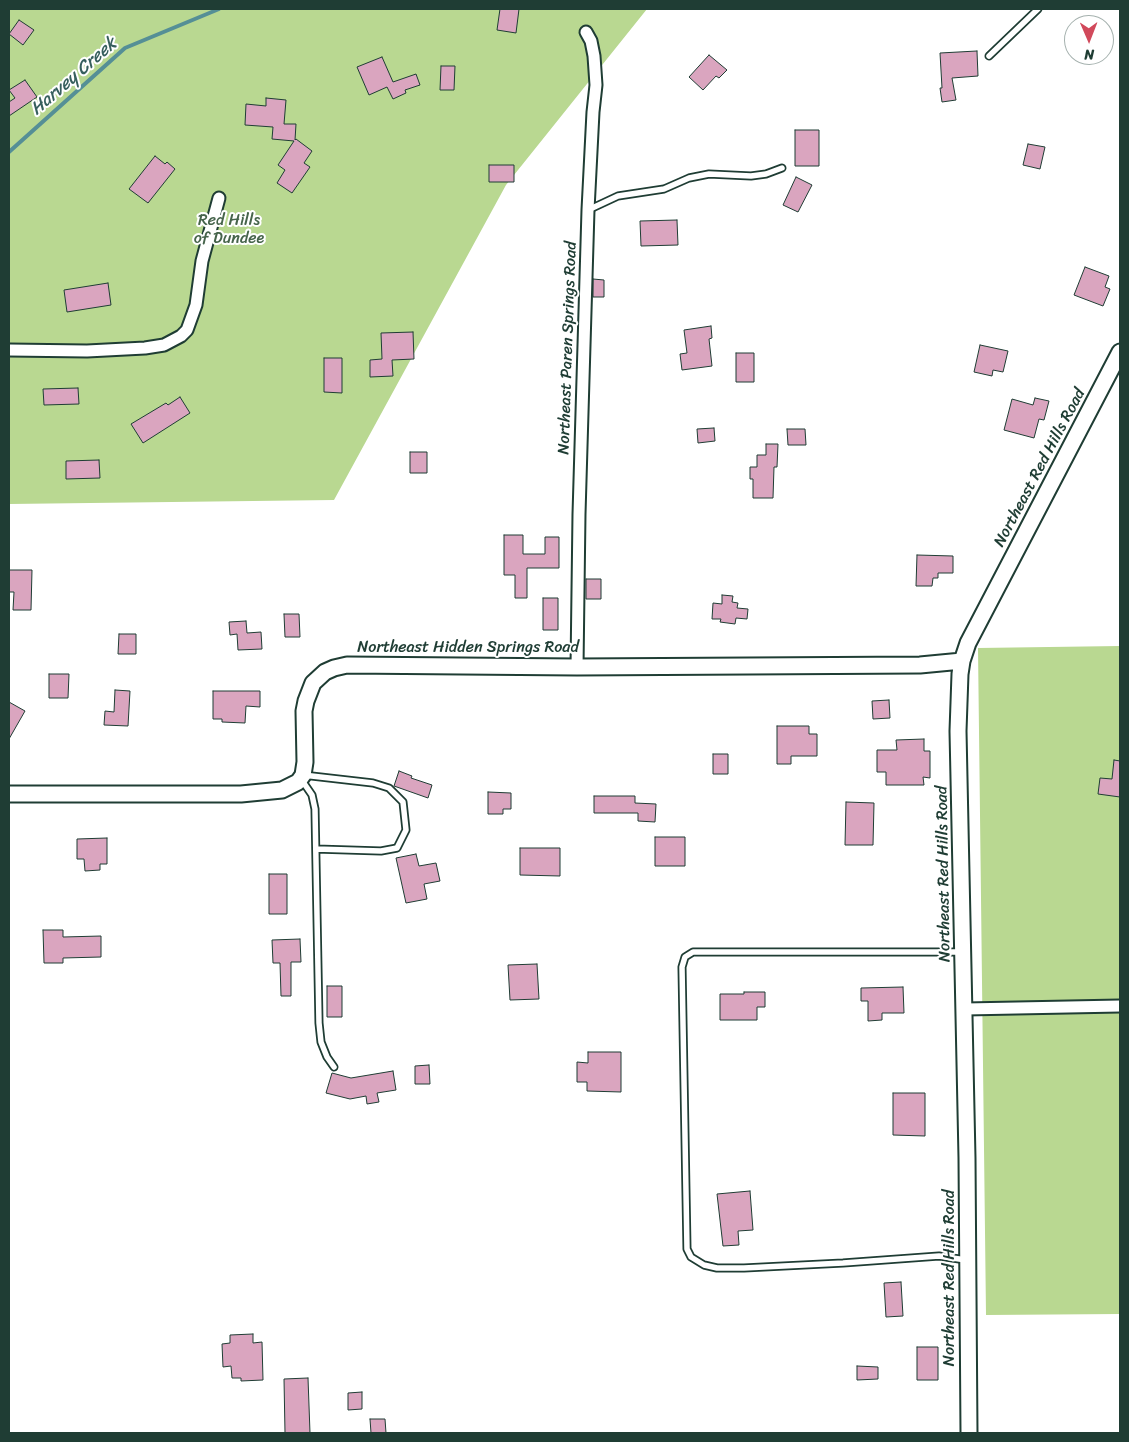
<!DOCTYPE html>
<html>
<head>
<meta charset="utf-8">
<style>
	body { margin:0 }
	#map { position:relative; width:1129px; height:1442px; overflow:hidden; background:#fff; font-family:Sriracha,sans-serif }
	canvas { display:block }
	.frame { position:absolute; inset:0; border:10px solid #1f3d34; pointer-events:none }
	.north { position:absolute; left:1064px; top:15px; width:50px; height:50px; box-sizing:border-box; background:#fff; border:1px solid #a5b1ae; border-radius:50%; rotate:179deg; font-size:14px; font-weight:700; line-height:20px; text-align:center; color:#1f3d34 }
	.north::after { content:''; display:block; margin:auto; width:18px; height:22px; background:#d1495b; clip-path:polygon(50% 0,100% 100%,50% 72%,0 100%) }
</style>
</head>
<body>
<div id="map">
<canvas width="1129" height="1442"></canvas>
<div class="frame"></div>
<div class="north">N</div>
</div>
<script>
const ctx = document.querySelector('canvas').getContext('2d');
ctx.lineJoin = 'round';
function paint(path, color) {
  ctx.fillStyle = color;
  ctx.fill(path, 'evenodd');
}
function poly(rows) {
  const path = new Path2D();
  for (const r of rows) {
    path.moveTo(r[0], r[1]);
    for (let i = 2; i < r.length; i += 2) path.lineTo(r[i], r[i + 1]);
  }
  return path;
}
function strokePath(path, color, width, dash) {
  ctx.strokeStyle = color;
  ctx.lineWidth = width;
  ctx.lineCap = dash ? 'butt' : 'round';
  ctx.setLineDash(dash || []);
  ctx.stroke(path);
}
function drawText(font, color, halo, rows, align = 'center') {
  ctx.font = font + ' Sriracha,sans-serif';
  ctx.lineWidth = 4;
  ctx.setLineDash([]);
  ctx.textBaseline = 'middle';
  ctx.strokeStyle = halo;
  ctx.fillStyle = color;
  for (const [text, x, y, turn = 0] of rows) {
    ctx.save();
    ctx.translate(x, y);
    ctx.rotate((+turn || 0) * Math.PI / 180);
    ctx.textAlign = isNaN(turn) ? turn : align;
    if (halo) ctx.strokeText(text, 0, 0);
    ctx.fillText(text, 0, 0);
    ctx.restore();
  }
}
const green = poly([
	[9,9,647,9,506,185,334,500,9,504],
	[1120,646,1120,1314,986,1315,978,648]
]);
const stream = poly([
	[9,152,125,48,219,9]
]);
const building = poly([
	[500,9,519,9,516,33,497,30,500,9],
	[19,20,34,30,23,45,9,34,19,20],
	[977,51,978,76,952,78,956,100,942,102,940,88,942,88,940,53,977,51],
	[709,55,727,70,719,78,716,76,703,90,689,77,709,55],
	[382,57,393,82,416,74,420,85,405,90,406,93,393,99,387,87,369,95,357,67,382,57],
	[441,66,455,66,454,90,440,90,441,66],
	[25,80,37,97,9,116,9,102,15,98,9,90,25,80],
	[266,98,286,100,284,124,296,124,295,140,296,139,312,151,304,163,310,167,292,193,277,183,285,170,278,165,294,141,272,139,273,127,245,125,246,104,266,106,266,98],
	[795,130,819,130,819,166,795,166,795,130],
	[1028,144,1045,147,1040,169,1023,165,1028,144],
	[155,156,165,164,167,162,175,169,148,203,129,189,155,156],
	[489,165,514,165,514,182,489,182,489,165],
	[796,177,812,185,798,212,783,205,796,177],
	[677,220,678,245,641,246,640,221,677,220],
	[1085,267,1109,276,1105,287,1110,289,1103,306,1074,295,1085,267],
	[593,279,604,280,604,297,593,297,593,279],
	[108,283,111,305,67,312,64,290,108,283],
	[711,326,712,338,709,339,712,366,682,370,680,354,687,353,684,330,711,326],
	[413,332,414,359,392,360,393,376,370,377,370,360,382,359,381,333,413,332],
	[980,345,1008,351,1003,372,993,370,992,376,974,372,980,345],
	[736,353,754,353,754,382,736,382,736,353],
	[324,358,342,358,342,393,324,392,324,358],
	[78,388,79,404,44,405,43,389,78,388],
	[180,397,190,413,143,443,131,424,166,403,168,405,180,397],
	[1035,398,1049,401,1044,420,1039,419,1034,438,1004,430,1012,399,1033,405,1035,398],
	[714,428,715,441,698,443,697,429,714,428],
	[787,429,805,429,806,445,788,445,787,429],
	[766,444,778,444,777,467,774,467,773,498,753,498,753,479,750,479,750,467,757,467,757,455,766,455,766,444],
	[410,452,427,452,427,473,410,473,410,452],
	[99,460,100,478,66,479,66,461,99,460],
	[504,535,523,535,523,554,545,554,545,537,559,537,559,568,527,568,527,598,515,598,515,575,504,575,504,535],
	[917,555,953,556,953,573,938,573,938,578,933,578,932,586,916,586,917,555],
	[9,570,32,570,31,610,13,610,14,592,9,592,9,570],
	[586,579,601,579,601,599,586,599,586,579],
	[722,595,733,596,732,602,738,603,737,608,748,609,747,619,736,618,735,624,720,622,721,619,712,619,713,603,722,604,722,595],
	[543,598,558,598,558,630,543,630,543,598],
	[284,614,299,614,300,637,285,637,284,614],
	[246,621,247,633,261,632,262,649,238,650,237,634,230,635,229,622,246,621],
	[119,634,136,634,136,654,118,654,119,634],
	[49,674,69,674,68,698,49,698,49,674],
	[115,690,130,691,128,726,104,725,105,711,114,712,115,690],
	[213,691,260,691,260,707,246,706,245,723,222,722,222,719,213,719,213,691],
	[889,700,890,718,873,719,872,701,889,700],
	[9,702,25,711,9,739,9,702],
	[777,726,809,726,809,734,817,734,817,756,791,756,791,764,777,764,777,726],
	[924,739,924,751,930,751,930,778,923,777,924,785,886,785,886,772,877,772,877,750,897,750,896,740,924,739],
	[713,754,728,754,728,774,713,774,713,754],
	[1114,760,1120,761,1120,797,1098,794,1100,778,1112,779,1114,760],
	[399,771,412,776,411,778,432,785,428,798,394,786,399,771],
	[488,792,511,793,511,809,503,809,503,814,488,814,488,792],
	[594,796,635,796,635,803,656,804,655,822,638,821,638,813,594,813,594,796],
	[846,802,874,803,873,845,845,845,846,802],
	[655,837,685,837,685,866,655,866,655,837],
	[107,838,107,864,100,864,100,870,85,871,84,859,77,859,77,839,107,838],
	[520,848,560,848,560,876,520,875,520,848],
	[416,854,419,866,436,863,440,881,424,884,427,899,406,903,396,858,416,854],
	[269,874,287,874,287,914,269,914,269,874],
	[43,930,63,930,63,937,101,936,101,957,63,958,63,963,44,963,43,930],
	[300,939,301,962,291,962,291,996,281,996,280,963,273,963,272,940,300,939],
	[537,964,539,999,510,1000,508,965,537,964],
	[327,986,342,986,342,1017,327,1017,327,986],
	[903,987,904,1013,882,1013,882,1020,868,1021,868,1001,861,1001,861,988,903,987],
	[744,992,765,992,765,1007,757,1007,757,1020,720,1020,720,994,744,994,744,992],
	[588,1052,621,1052,621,1092,587,1091,587,1082,577,1082,577,1062,588,1063,588,1052],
	[429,1065,430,1084,415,1084,415,1066,429,1065],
	[393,1071,396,1090,377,1093,379,1102,367,1104,366,1096,350,1099,326,1093,332,1073,351,1078,393,1071],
	[893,1093,925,1093,925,1136,893,1135,893,1093],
	[750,1191,753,1230,738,1231,739,1245,723,1246,717,1194,750,1191],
	[901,1282,903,1316,886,1317,884,1283,901,1282],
	[253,1334,253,1343,262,1342,263,1380,241,1381,241,1378,232,1378,231,1366,223,1367,222,1344,230,1343,230,1335,253,1334],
	[917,1347,938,1347,938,1380,917,1380,917,1347],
	[857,1366,878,1367,878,1379,857,1380,857,1366],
	[308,1378,310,1433,285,1433,284,1379,308,1378],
	[362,1392,362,1409,348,1410,348,1393,362,1392],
	[370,1419,385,1419,386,1433,371,1433,370,1419]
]);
const service = poly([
	[989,56,1038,9],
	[588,210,618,196,664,189,689,178,709,174,751,176,766,174,782,168],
	[303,775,373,783,389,788,403,802,406,830,397,848,381,851,316,849],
	[301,779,312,795,315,809,319,1023,321,1042,327,1057,334,1067],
	[962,952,693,952,685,957,682,967,687,1249,691,1257,704,1265,717,1268,744,1268,843,1263,939,1256,966,1260]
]);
const minor = poly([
	[9,350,87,351,145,348,164,345,181,336,187,330,196,305,202,261,219,198],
	[577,667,579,514,588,210,593,112,596,85,594,56,591,41,586,32],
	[965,1009,1120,1006]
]);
const tertiary = poly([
	[9,794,241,794,282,790,298,782,303,775,305,762,304,711,306,701,313,683,325,672,334,668,347,665,577,667,920,665,962,661],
	[969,1433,967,1158,958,731,960,674,962,661,968,643,1120,352]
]);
const parkNames = [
	["Red Hills",229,221],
	["of Dundee",229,239]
];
const streetNames = [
	["Northeast Paren Springs Road",568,348,-88],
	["Northeast Red Hills Road",1040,468,-62],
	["Northeast Hidden Springs Road",468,648],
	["Northeast Red Hills Road",944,874,-91],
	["Northeast Red Hills Road",950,1278,-90]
];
const waterNames = [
	["Harvey Creek",74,77,-41]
];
paint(green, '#b9d891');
strokePath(stream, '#558f96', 4);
paint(building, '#daa5bf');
strokePath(building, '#1f3d34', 1);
strokePath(service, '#1f3d34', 9);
strokePath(minor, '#1f3d34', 15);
strokePath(tertiary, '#1f3d34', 19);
strokePath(service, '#fff', 5.5);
strokePath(minor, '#fff', 11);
strokePath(tertiary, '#fff', 15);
drawText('16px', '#46644b', '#fff', parkNames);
drawText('16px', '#1f3d34', '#fff', streetNames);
drawText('italic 18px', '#365f5d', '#fff', waterNames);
</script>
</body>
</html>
